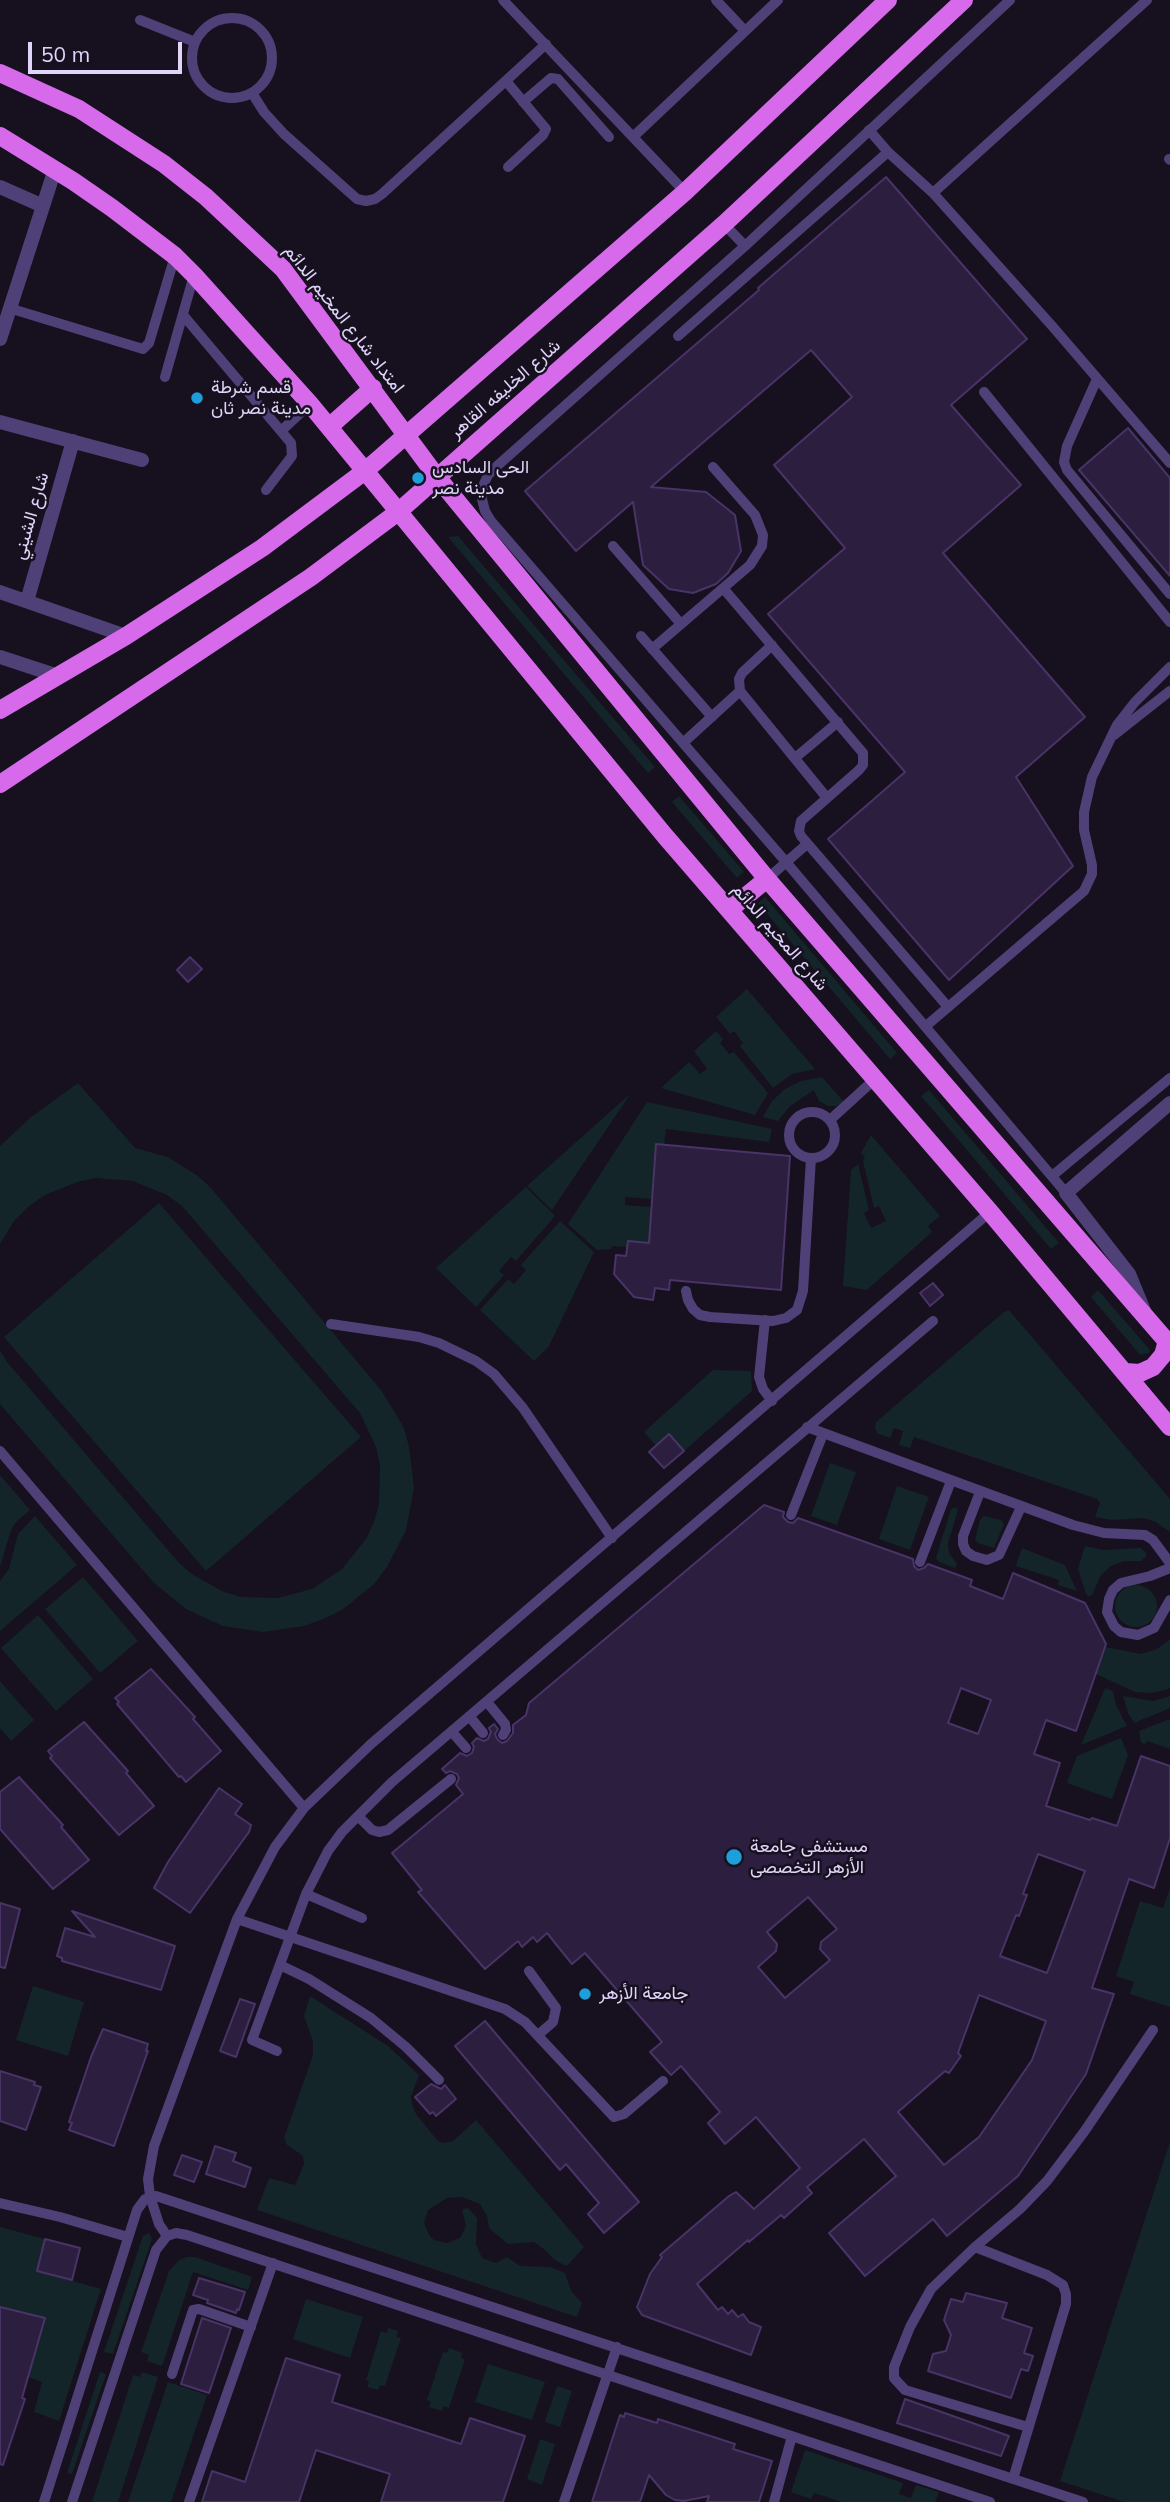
<!DOCTYPE html>
<html>
<head>
<meta charset="utf-8">
<style>
	body { margin:0 }
	#map { position:relative; width:1170px; height:2502px; overflow:hidden; background:#16101f; font-family:Mulish,sans-serif }
	canvas { display:block }
	.scale { position:absolute; left:28px; top:42px; width:154px; height:32px; box-sizing:border-box; border:4px solid #e0d4f9; border-top:0; padding-left:9px; font-size:21px; line-height:24px; white-space:nowrap; color:#e0d4f9; -webkit-text-stroke:5px #16101f; paint-order:stroke }
</style>
</head>
<body>
<div id="map">
<canvas width="1170" height="2502"></canvas>
<div class="scale">50 m</div>
</div>
<script>
const ctx = document.querySelector('canvas').getContext('2d');
ctx.lineJoin = 'round';
function paint(path, color) {
  ctx.fillStyle = color;
  ctx.fill(path, 'evenodd');
}
function poly(rows) {
  const path = new Path2D();
  for (const r of rows) {
    if (r.length === 3) {
      path.moveTo(r[0] + r[2], r[1]);
      path.arc(r[0], r[1], r[2], 0, 2 * Math.PI);
      continue;
    }
    path.moveTo(r[0], r[1]);
    for (let i = 2; i < r.length; i += 2) path.lineTo(r[i], r[i + 1]);
  }
  return path;
}
function strokePath(path, color, width, dash) {
  ctx.strokeStyle = color;
  ctx.lineWidth = width;
  ctx.lineCap = dash ? 'butt' : 'round';
  ctx.setLineDash(dash || []);
  ctx.stroke(path);
}
function drawText(font, color, halo, rows, align = 'center') {
  ctx.font = font + ' Mulish,Vazirmatn,sans-serif';
  ctx.lineWidth = 5;
  ctx.setLineDash([]);
  ctx.textBaseline = 'middle';
  ctx.strokeStyle = halo;
  ctx.fillStyle = color;
  for (const [text, x, y, turn = 0] of rows) {
    ctx.save();
    ctx.translate(x, y);
    ctx.rotate((+turn || 0) * Math.PI / 180);
    ctx.textAlign = isNaN(turn) ? turn : align;
    if (halo) ctx.strokeText(text, 0, 0);
    ctx.fillText(text, 0, 0);
    ctx.restore();
  }
}
const green = poly([
	[458,536,655,767,648,773,448,537],
	[679,796,744,872,737,878,672,802],
	[765,897,897,1053,890,1059,758,903],
	[747,989,815,1069,792,1074,773,1088,740,1046,743,1043,734,1031,730,1034,716,1017],
	[716,1031,723,1039,720,1043,729,1054,734,1052,768,1093,755,1115,661,1088,689,1062,700,1074,707,1069,694,1051],
	[822,1077,844,1102,836,1106,828,1106,819,1101,814,1090,790,1106,778,1121,763,1117,772,1101,785,1089,801,1081],
	[78,1083,135,1148,168,1157,198,1176,211,1188,381,1390,403,1426,409,1446,414,1488,406,1530,387,1567,374,1584,342,1610,323,1619,304,1626,263,1632,223,1626,186,1609,154,1583,0,1404,0,1350,7,1362,179,1563,193,1575,224,1592,241,1597,278,1598,312,1589,342,1569,366,1539,374,1522,379,1504,380,1466,376,1447,360,1413,182,1206,167,1195,133,1181,96,1178,77,1182,43,1196,28,1207,14,1221,0,1244,0,1146,31,1117],
	[929,1090,1059,1243,1051,1249,921,1096],
	[631,1093,552,1210,527,1186],
	[647,1102,772,1129,769,1142,666,1129,664,1145,656,1145,652,1199,625,1197,625,1205,651,1207,649,1243,628,1241,627,1247,612,1246,611,1249,597,1250,568,1224],
	[871,1135,940,1216,928,1226,932,1232,867,1290,843,1286,851,1170,858,1164,869,1210,864,1213,871,1228,886,1221,879,1206,874,1208,863,1161,865,1157,861,1153],
	[526,1187,555,1216,516,1261,511,1257,499,1271,504,1275,476,1307,436,1268],
	[159,1203,361,1437,206,1571,4,1337],
	[560,1221,594,1252,549,1346,534,1361,480,1310,508,1279,514,1284,526,1270,521,1265],
	[1098,1290,1150,1350,1149,1353,1140,1355,1091,1297],
	[1009,1310,1170,1499,1170,1532,1156,1522,1143,1518,1112,1520,1095,1517,1100,1503,1097,1499,914,1437,910,1448,899,1445,903,1431,894,1428,890,1438,877,1433,875,1428,876,1422,1004,1312],
	[713,1370,751,1371,752,1391,684,1451,669,1434,656,1446,644,1432],
	[830,1463,856,1472,837,1525,811,1516],
	[0,1475,30,1510,16,1522,11,1530,0,1567],
	[897,1486,929,1497,910,1550,879,1539],
	[956,1507,958,1510,948,1543,949,1553,957,1564,955,1568,939,1562,936,1558,951,1509],
	[35,1516,77,1565,0,1631,0,1581,9,1569,18,1534],
	[984,1516,1001,1520,1004,1524,994,1548,978,1543,975,1540,980,1520],
	[1085,1546,1103,1550,1141,1548,1146,1553,1146,1556,1141,1561,1124,1561,1111,1566,1101,1575,1092,1595,1088,1596,1086,1594,1078,1569],
	[1022,1548,1065,1565,1077,1591,1058,1585,1059,1580,1016,1566],
	[83,1577,138,1641,100,1673,45,1609],
	[1136,1606,21],
	[38,1615,93,1679,56,1711,1,1648],
	[1170,1639,1170,1688,1166,1690,1151,1693,1135,1692,1096,1674,1105,1647,1141,1654,1157,1649],
	[0,1681,34,1720,11,1741,0,1728],
	[1105,1688,1113,1691,1116,1705,1127,1726,1081,1745],
	[1123,1696,1153,1701,1170,1696,1170,1708,1134,1723,1128,1713],
	[1170,1719,1170,1749,1147,1741,1146,1744,1141,1743,1139,1731],
	[1121,1738,1128,1755,1112,1799,1067,1783,1077,1756],
	[1170,1888,1170,2007,1130,1994,1134,1982,1116,1976,1140,1901,1163,1908],
	[33,1986,84,2002,68,2056,16,2040],
	[310,1996,388,2046,419,2075,411,2097,412,2105,416,2114,437,2140,442,2143,453,2141,476,2120,584,2247,568,2265,564,2265,555,2260,545,2250,534,2242,508,2244,489,2228,487,2216,480,2204,462,2197,447,2198,428,2210,424,2222,429,2235,434,2240,447,2243,460,2238,466,2226,462,2209,468,2208,477,2218,476,2244,482,2258,496,2263,507,2257,520,2266,550,2267,565,2273,571,2291,582,2303,577,2317,257,2210,269,2178,295,2185,304,2164,303,2156,287,2145,284,2138,313,2055,313,2041,304,2016],
	[1170,2142,1170,2502,1124,2502,1060,2481],
	[0,2227,45,2239,37,2271,101,2289,59,2421,34,2412,42,2382,28,2377,45,2318,23,2312,6,2371,10,2310,0,2307],
	[149,2233,152,2239,113,2354,104,2352,143,2236],
	[187,2257,195,2257,252,2277,248,2290,193,2272,162,2366,147,2361,149,2355,141,2352,169,2271,179,2260],
	[306,2299,363,2317,350,2358,293,2339],
	[388,2328,398,2331,396,2337,401,2338,385,2386,380,2385,378,2390,367,2387,369,2381,366,2380,381,2331,387,2333],
	[449,2348,462,2353,461,2358,465,2359,449,2408,443,2406,442,2411,429,2407,431,2402,427,2400,443,2352,447,2353],
	[488,2364,545,2382,532,2420,475,2402],
	[100,2372,106,2374,72,2474,67,2473],
	[142,2372,158,2377,118,2502,92,2502,133,2375,140,2377],
	[168,2382,207,2395,171,2502,128,2502],
	[557,2386,572,2391,560,2427,545,2422],
	[540,2439,555,2444,542,2485,527,2479],
	[805,2450,903,2483,899,2494,911,2498,916,2485,939,2492,935,2502,842,2502,814,2493,811,2499,791,2492]
]);
const building = poly([
	[886,177,1027,339,951,405,1021,485,943,553,1085,717,1016,777,1073,866,949,980,828,839,905,772,768,614,845,548,774,465,852,397,811,350,651,487,706,492,735,515,741,551,728,573,716,584,693,593,669,589,643,565,633,502,576,551,525,491,759,290,758,288,886,177],
	[1128,428,1170,478,1170,576,1079,470,1128,428],
	[190,957,202,969,188,982,177,970,190,957],
	[656,1144,790,1156,781,1290,670,1280,669,1290,655,1288,653,1300,634,1297,614,1274,616,1255,626,1256,628,1241,649,1243,656,1144],
	[933,1283,943,1295,930,1306,920,1293,933,1283],
	[669,1434,684,1451,664,1468,649,1452,669,1434],
	[764,1505,784,1512,783,1517,788,1522,793,1523,798,1518,913,1559,914,1566,918,1570,924,1568,928,1564,972,1580,970,1586,1003,1599,1013,1573,1085,1603,1106,1644,1076,1731,1046,1720,1034,1754,1060,1763,1046,1806,1090,1820,1092,1818,1117,1826,1141,1756,1170,1766,1170,1838,1154,1888,1129,1879,1092,1988,1114,1994,1086,2074,1018,2176,947,2236,933,2219,865,2276,829,2233,896,2176,864,2139,807,2187,812,2193,784,2218,781,2215,749,2242,748,2240,697,2284,718,2310,722,2307,728,2314,732,2310,738,2317,743,2314,749,2322,761,2327,751,2355,642,2315,637,2307,650,2274,662,2257,660,2255,729,2196,736,2192,754,2209,800,2168,756,2117,725,2144,708,2123,720,2112,681,2066,671,2075,650,2052,662,2042,585,1953,572,1964,547,1933,537,1942,533,1937,522,1947,518,1941,485,1969,418,1892,422,1890,392,1853,463,1794,456,1785,459,1778,457,1774,450,1771,446,1773,442,1769,460,1753,467,1756,472,1753,474,1747,472,1743,477,1738,484,1741,488,1739,491,1732,489,1728,494,1724,498,1729,495,1734,497,1739,502,1743,507,1741,513,1733,513,1725,526,1715,529,1703,764,1505],
	[961,1688,991,1700,978,1734,948,1723,961,1688],
	[1038,1854,1085,1871,1047,1973,1000,1956,1016,1915,1019,1916,1027,1895,1023,1894,1038,1854],
	[808,1897,837,1929,821,1942,820,1949,830,1960,785,1998,758,1967,776,1951,777,1944,767,1932,808,1897],
	[979,1995,1046,2021,1032,2060,979,2137,944,2165,898,2112,945,2071,949,2073,961,2056,958,2053,979,1995],
	[151,1669,195,1717,193,1719,221,1751,186,1782,181,1776,179,1777,117,1704,119,1702,115,1698,151,1669],
	[84,1722,128,1771,126,1773,154,1806,119,1835,50,1758,52,1756,48,1751,84,1722],
	[19,1777,63,1825,61,1827,89,1860,53,1889,0,1829,0,1792,19,1777],
	[219,1788,242,1804,235,1814,251,1825,249,1832,190,1913,154,1888,168,1862,219,1788],
	[0,1903,20,1909,5,1968,0,1967,0,1903],
	[72,1911,175,1946,161,1990,62,1961,62,1958,57,1956,65,1928,95,1937,72,1911],
	[240,1999,255,2004,236,2057,220,2051,240,1999],
	[485,2021,639,2202,604,2233,588,2214,599,2203,566,2164,560,2170,455,2046,485,2021],
	[103,2029,148,2044,146,2051,148,2051,114,2146,69,2130,72,2123,69,2122,91,2057,103,2029],
	[0,2071,35,2082,34,2085,41,2087,26,2130,0,2121,0,2071],
	[431,2084,441,2089,445,2085,456,2099,436,2116,433,2112,430,2114,415,2097,431,2084],
	[215,2146,236,2153,233,2161,251,2168,245,2187,206,2174,215,2146],
	[182,2155,202,2162,194,2182,174,2175,182,2155],
	[45,2239,80,2248,72,2280,37,2271,45,2239],
	[199,2278,245,2292,239,2310,237,2309,236,2313,207,2303,208,2300,193,2295,199,2278],
	[966,2293,1007,2303,1002,2318,1032,2328,1024,2353,1033,2356,1028,2371,1021,2369,1011,2398,928,2371,933,2354,946,2351,951,2335,944,2320,951,2299,963,2302,966,2293],
	[0,2307,45,2318,22,2398,25,2399,3,2465,0,2464,0,2307],
	[202,2318,231,2328,209,2393,181,2384,202,2318],
	[286,2358,340,2375,332,2402,461,2444,470,2418,525,2436,503,2502,381,2502,390,2474,316,2450,299,2502,202,2502,212,2471,245,2482,286,2358],
	[905,2399,1009,2436,1001,2456,897,2423,905,2399],
	[625,2413,657,2423,658,2419,735,2444,733,2449,772,2461,759,2502,707,2502,709,2496,684,2501,675,2500,666,2495,649,2475,640,2502,592,2502,620,2415,624,2417,625,2413]
]);
const lane = poly([
	[503,0,685,192],
	[716,0,745,31],
	[1010,0,745,246,497,466,488,475,483,486,482,499,485,511,491,521,786,862,1066,1193],
	[232,58,40],
	[140,20,195,42],
	[506,81,546,129,543,135,508,167],
	[252,93,264,112,284,134,357,199,366,201,375,199,382,194,546,44],
	[523,102,551,78,558,79,609,137],
	[869,130,888,152,933,193,1053,327,1170,463],
	[633,137,778,0],
	[1169,159,1170,160],
	[933,193,1147,0],
	[724,224,745,246],
	[9,308,143,349,149,343,175,256],
	[183,315,291,443,292,456,266,490],
	[678,336,888,152],
	[165,377,194,275],
	[1097,379,1067,446,1064,462,1067,470,1170,594],
	[984,392,1170,622],
	[281,431,310,404],
	[613,546,681,624],
	[723,588,863,753,863,765,859,770,801,821,799,831,801,836,948,1007],
	[641,636,712,717],
	[772,645,742,673,739,679,740,691,827,798],
	[652,649,750,565,762,546,763,535,755,515,713,467],
	[1114,735,1170,691],
	[683,743,740,691],
	[795,758,838,722],
	[767,879,807,844],
	[926,1026,1084,891,1092,874,1092,865,1084,830,1084,812,1092,777,1117,725,1135,702,1170,667],
	[812,1135,23],
	[830,1120,875,1079],
	[1052,1176,1170,1078],
	[686,1291,688,1300,693,1309,700,1315,710,1317,773,1321,786,1318,797,1310,803,1291,811,1158],
	[765,1320,759,1377,763,1389,772,1401],
	[331,1324,419,1337,439,1343,476,1361,494,1374,523,1408,612,1538],
	[807,1427,1073,1525,1104,1533,1145,1535,1153,1540,1170,1563],
	[0,1451,304,1808],
	[980,1492,963,1536,963,1544,966,1551,973,1556,987,1560,999,1555,1021,1507],
	[791,1515,823,1434],
	[920,1562,951,1481],
	[1170,1568,1150,1576,1121,1583,1113,1590,1109,1599,1107,1612,1114,1626,1121,1632,1138,1635,1154,1628,1170,1600],
	[487,1702,505,1724,506,1730,503,1735],
	[470,1717,483,1733],
	[452,1732,466,1748],
	[358,1816,372,1830,379,1832,388,1830,451,1779],
	[306,1894,362,1918],
	[237,1919,505,2009,525,2022,614,2117,624,2114,663,2081],
	[280,1965,309,1979,371,2018,406,2047,439,2080],
	[529,1971,556,2008,553,2022,538,2035],
	[277,2051,252,2040,306,1894,328,1851,342,1832,392,1782,933,1321],
	[0,2203,60,2217,128,2237],
	[167,2236,159,2224,150,2196,148,2179,154,2146,237,1919,275,1847,304,1808,371,1744,990,1212],
	[975,2247,1047,2275,1063,2285,1066,2294,1066,2304,1013,2479],
	[172,2374,193,2310,199,2309,251,2327],
	[1028,2427,905,2390,894,2378,894,2367,910,2327,931,2289,975,2247,1020,2209,1047,2181,1084,2132,1153,2030],
	[44,2502,137,2210,145,2199,156,2196,1083,2502],
	[72,2502,156,2250,167,2236,176,2233,187,2235,990,2502],
	[189,2502,273,2263],
	[564,2502,617,2347],
	[774,2502,792,2436]
]);
const street = poly([
	[0,187,43,206],
	[0,339,55,169],
	[0,422,142,460],
	[0,592,126,636],
	[27,601,73,441],
	[0,657,58,676],
	[1145,1313,1129,1274,1066,1193,1170,1103]
]);
const primary = poly([
	[0,73,79,109,164,164,206,197,283,269,437,477,767,879,1170,1345],
	[0,136,73,181,112,208,175,256,194,275,310,404,665,836,990,1212,1170,1427],
	[329,427,373,388],
	[0,710,126,636,262,548,365,471,685,192,888,0],
	[0,784,311,577,398,512,724,224,964,0],
	[729,910,767,879],
	[1125,1372,1140,1373,1153,1367,1163,1355,1167,1341]
]);
const markers = [
	[197,398,7,"#1e9fdb"],
	[418,478,7,"#1e9fdb"],
	[734,1857,9,"#1e9fdb"],
	[585,1994,7,"#1e9fdb"]
];
const streetNames = [
	["امتداد شارع المخيم الدائم",344,319,52],
	["شارع الخليفه القاهر",505,389,-41],
	["شارع الشيني",31,516,-74],
	["شارع المخيم الدائم",780,937,49]
];
const poiNames = [
	["قسم شرطة",211,388],
	["مدينة نصر ثان",211,409],
	["الحى السادس",432,468],
	["مدينة نصر",432,489],
	["مستشفى جامعة",750,1847],
	["الأزهر التخصصى",750,1868],
	["جامعة الأزهر",599,1994]
];
paint(green, '#142529');
paint(building, '#2c1e3e');
strokePath(building, '#493367', 2);
strokePath(lane, '#4f4178', 10);
strokePath(street, '#4f4178', 14);
strokePath(primary, '#d66aeb', 18);
for (const [x, y, r, color] of markers) {
  const dot = new Path2D();
  dot.arc(x, y, r, 0, 2 * Math.PI);
  ctx.fillStyle = color;
  ctx.fill(dot);
  strokePath(dot, '#16101f', 2.5);
}
drawText('18px', '#e0d4f9', '#16101f', streetNames);
drawText('18px', '#e0d4f9', '#16101f', poiNames, 'left');
</script>
</body>
</html>
